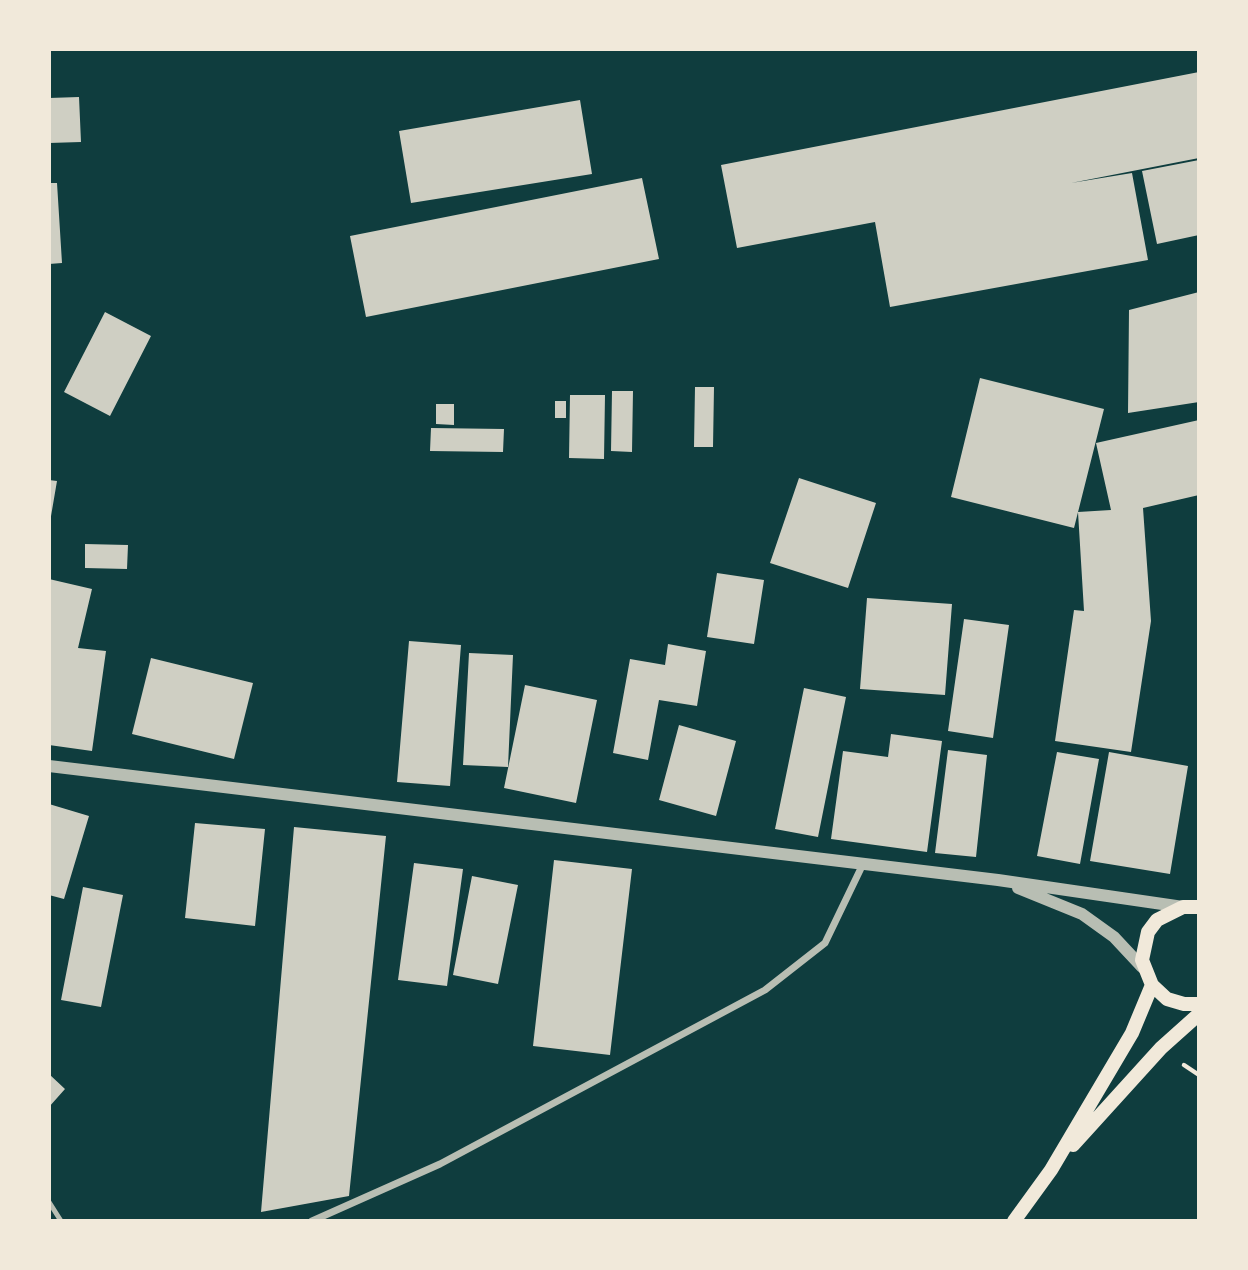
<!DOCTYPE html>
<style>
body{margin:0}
#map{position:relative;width:1248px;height:1270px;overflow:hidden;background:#0f3d3e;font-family:Bitter,serif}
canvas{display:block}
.frame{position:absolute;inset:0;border:51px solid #f1e9da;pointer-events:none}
</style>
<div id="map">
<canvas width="1248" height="1270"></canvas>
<div class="frame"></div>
</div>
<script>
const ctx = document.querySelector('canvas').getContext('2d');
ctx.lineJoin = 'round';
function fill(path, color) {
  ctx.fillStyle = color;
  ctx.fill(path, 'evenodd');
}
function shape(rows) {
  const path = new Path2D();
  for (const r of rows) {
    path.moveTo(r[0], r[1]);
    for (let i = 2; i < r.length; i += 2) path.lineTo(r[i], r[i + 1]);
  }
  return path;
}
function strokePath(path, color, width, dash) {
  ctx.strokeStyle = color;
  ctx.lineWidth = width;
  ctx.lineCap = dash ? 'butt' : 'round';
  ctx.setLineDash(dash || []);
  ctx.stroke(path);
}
fill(shape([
 [1199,72,1199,158,1071,183,1132,173,1148,260,890,307,875,222,737,248,721,165],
 [79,97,81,142,49,143,49,98],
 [580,100,592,174,411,203,399,131],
 [1199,160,1199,235,1157,244,1142,171],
 [642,178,659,259,366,317,350,236],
 [49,183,57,183,62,263,49,264],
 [1199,292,1199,402,1128,413,1129,310],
 [105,312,151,336,110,416,64,392],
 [980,378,1104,409,1074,528,951,497],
 [695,387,714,387,713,447,694,447],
 [612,391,633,391,632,452,611,451],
 [570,395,605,395,604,459,569,458],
 [555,401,566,401,566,418,555,418],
 [436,404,454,404,454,425,436,424],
 [1199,420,1199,495,1143,508,1151,621,1131,752,1055,741,1074,610,1084,611,1078,512,1111,510,1096,443],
 [431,428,504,429,503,452,430,451],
 [799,478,876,503,848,588,770,563],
 [49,480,57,481,50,522,49,522],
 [85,544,128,545,127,569,85,568],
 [717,573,764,580,754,644,707,637],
 [49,579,92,589,78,648,106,651,92,751,49,745],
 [867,598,952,604,945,695,860,689],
 [964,619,1009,625,993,738,948,731],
 [409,641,461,645,450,786,397,782],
 [668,644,706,651,697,706,659,700,648,760,613,753,630,659,665,665],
 [469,653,513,655,508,767,463,765],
 [151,658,253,683,234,759,132,734],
 [525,685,597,700,576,803,504,788],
 [804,688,846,697,818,837,775,829],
 [679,725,736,741,716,816,659,800],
 [891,734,942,741,927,852,831,839,843,751,888,757],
 [948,750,987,755,976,857,935,853],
 [1057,752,1099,759,1080,864,1037,856],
 [1109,752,1188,766,1170,874,1090,861],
 [49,804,89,816,64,899,49,895],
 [195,823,265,829,255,926,185,918],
 [294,827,386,836,349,1196,261,1212],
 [554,860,632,869,610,1055,533,1046],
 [414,863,463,869,447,986,398,980],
 [472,876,518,885,498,984,453,975],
 [83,887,123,895,101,1007,61,1000],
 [49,1074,65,1089,49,1107]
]), '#cfcfc3');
strokePath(shape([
 [1184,1065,1199,1075]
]), '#f1e9da', 4.5);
strokePath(shape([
 [49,1202,61,1221]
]), '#b8beb3', 5);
strokePath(shape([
 [312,1221,440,1164,765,990,825,943,863,864]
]), '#b8beb3', 7);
strokePath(shape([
 [49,766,998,880,1183,907],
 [1018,888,1082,914,1114,937,1142,967]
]), '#b8beb3', 12);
strokePath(shape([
 [1199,907,1183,907,1157,920,1148,932,1142,960,1152,985,1167,999,1184,1004,1199,1004],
 [1073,1145,1161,1048,1199,1014],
 [1014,1221,1051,1170,1132,1033,1152,985]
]), '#f1e9da', 14);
</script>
